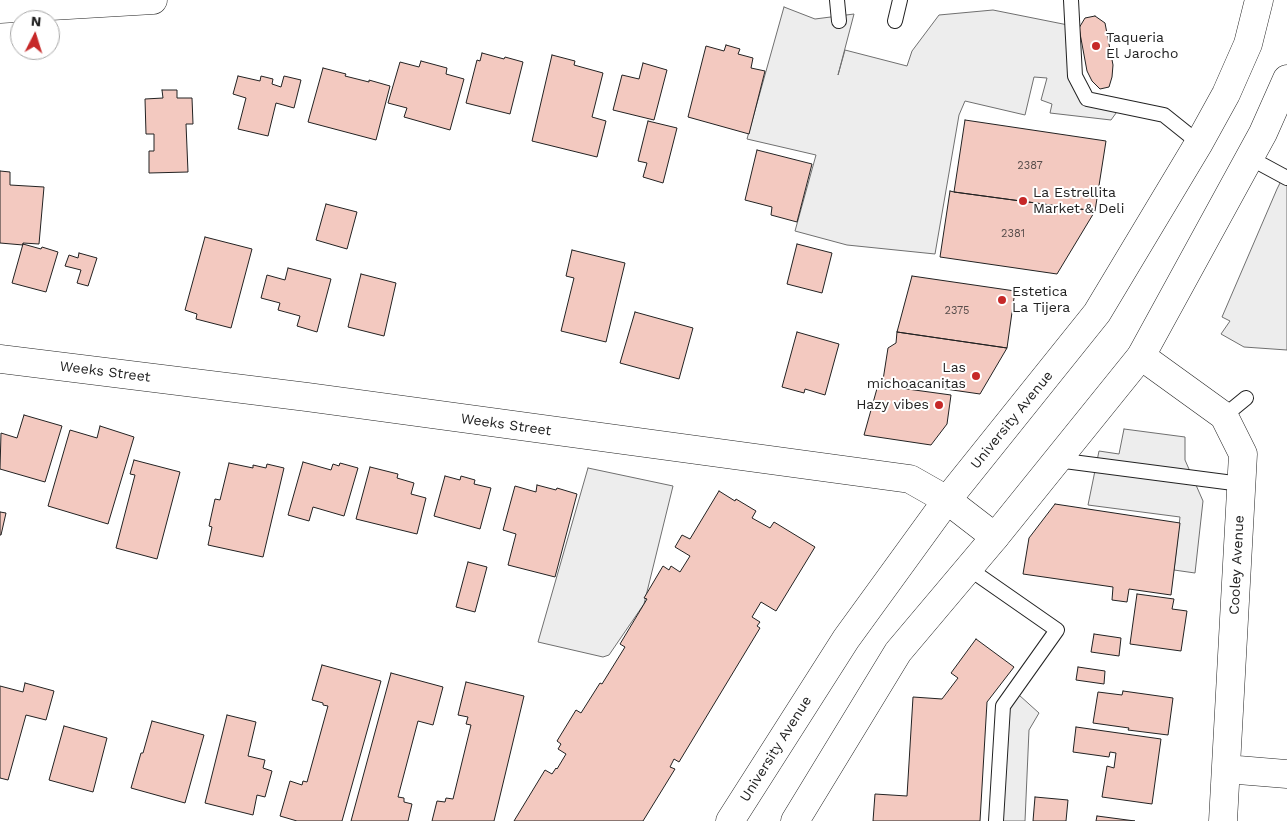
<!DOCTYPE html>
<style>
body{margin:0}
#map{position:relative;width:1287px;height:821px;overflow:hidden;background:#fff;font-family:"Work Sans",sans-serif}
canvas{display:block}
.north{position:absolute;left:10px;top:10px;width:50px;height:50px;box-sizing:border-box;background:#fff;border:1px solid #a7a7a7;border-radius:50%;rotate:5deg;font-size:14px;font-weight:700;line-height:20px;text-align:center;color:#222}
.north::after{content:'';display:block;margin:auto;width:18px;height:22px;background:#c62828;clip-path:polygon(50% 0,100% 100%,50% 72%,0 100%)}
</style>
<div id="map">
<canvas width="1287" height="821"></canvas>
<div class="north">N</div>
</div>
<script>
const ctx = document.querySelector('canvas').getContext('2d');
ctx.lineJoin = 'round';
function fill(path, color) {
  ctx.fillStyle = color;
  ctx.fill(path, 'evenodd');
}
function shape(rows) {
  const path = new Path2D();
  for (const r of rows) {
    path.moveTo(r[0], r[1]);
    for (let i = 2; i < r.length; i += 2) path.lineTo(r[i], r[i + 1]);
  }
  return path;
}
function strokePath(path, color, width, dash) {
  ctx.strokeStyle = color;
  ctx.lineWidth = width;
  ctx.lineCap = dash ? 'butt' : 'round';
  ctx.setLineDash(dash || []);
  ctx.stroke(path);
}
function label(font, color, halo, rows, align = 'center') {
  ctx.font = font + ' "Work Sans",sans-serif';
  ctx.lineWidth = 4;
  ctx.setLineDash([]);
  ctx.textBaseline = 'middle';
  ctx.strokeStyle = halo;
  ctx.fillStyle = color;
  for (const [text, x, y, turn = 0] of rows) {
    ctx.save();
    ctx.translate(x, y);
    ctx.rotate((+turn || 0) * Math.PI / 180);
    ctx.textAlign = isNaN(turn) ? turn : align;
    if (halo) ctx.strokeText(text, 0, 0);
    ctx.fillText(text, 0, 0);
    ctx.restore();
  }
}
const parking = shape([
 [784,7,815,19,854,14,838,75,845,50,907,66,912,51,939,15,993,10,1068,25,1084,97,1119,109,1111,120,1050,113,1052,104,1041,100,1047,78,1034,77,1025,115,965,101,959,115,935,254,847,245,795,231,816,155,747,139,784,7],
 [1287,169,1287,350,1244,347,1221,334,1230,321,1222,317,1277,189,1287,169],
 [1124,429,1185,437,1185,460,1203,501,1195,573,1174,570,1180,517,1088,505,1099,451,1119,454,1124,429],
 [588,468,673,486,644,604,609,655,603,657,538,642,588,468],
 [1019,695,1039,713,1029,730,1025,821,996,821,1002,716,1019,695]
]);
fill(parking, '#ededed');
strokePath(parking, '#6f6f6f', 1);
const building = shape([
 [1095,16,1105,23,1113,65,1112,77,1109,87,1100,89,1092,81,1087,71,1079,28,1085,18,1095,16],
 [726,45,740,49,738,54,753,58,751,68,765,71,749,134,688,117,706,46,724,51,726,45],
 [482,53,504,59,505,57,523,62,510,114,466,103,477,60,480,61,482,53],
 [552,55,575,61,574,65,603,73,592,117,606,121,597,157,532,141,552,55],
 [421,61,447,68,446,74,464,79,450,130,404,117,407,108,388,103,400,62,419,67,421,61],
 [643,63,667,70,654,120,613,110,622,75,639,79,643,63],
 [323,68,346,74,345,76,369,82,369,80,390,86,376,140,308,122,323,68],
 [238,76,260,81,261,76,273,79,272,84,281,87,284,76,301,80,294,108,276,103,268,136,238,129,246,98,233,94,238,76],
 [162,90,177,90,177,98,192,98,193,124,186,124,188,172,149,173,149,151,154,151,154,134,146,134,145,99,163,98,162,90],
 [965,120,1106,141,1095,211,954,192,965,120],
 [648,121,677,128,663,183,643,177,647,163,638,161,648,121],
 [757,150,812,164,797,222,771,215,772,207,745,200,757,150],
 [0,171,10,172,10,185,44,187,39,244,23,243,23,245,0,243,0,171],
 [950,191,954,192,1095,211,1057,274,940,257,950,191],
 [326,204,357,212,347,249,316,240,326,204],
 [205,237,252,249,231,328,196,319,197,314,185,310,205,237],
 [23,244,41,249,42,247,58,252,46,292,12,283,23,244],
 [797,244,832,253,822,293,787,284,797,244],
 [572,250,625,263,606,342,561,331,574,278,566,276,572,250],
 [79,253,97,258,88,286,77,283,81,270,65,266,69,255,78,258,79,253],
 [288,268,331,279,317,332,297,326,300,316,278,310,280,303,261,298,267,275,285,280,288,268],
 [361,274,396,283,384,336,348,327,361,274],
 [912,276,1015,291,1007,348,897,332,912,276],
 [635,312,693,328,679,379,620,363,635,312],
 [797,332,839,344,825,395,805,389,804,393,782,387,797,332],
 [897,332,1007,348,980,394,883,380,888,348,896,343,897,332],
 [878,385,951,395,947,424,931,445,864,435,878,385],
 [24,415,62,426,45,482,0,469,1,433,17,438,24,415],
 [100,426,134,437,108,524,48,506,70,430,97,438,100,426],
 [134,460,180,472,157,559,116,548,135,475,130,474,134,460],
 [303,462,331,470,333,464,339,466,340,463,358,468,344,516,313,507,309,521,288,515,303,462],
 [229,463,253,468,253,465,266,468,267,464,284,468,263,557,208,545,212,527,209,526,215,499,220,500,229,463],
 [370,467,398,474,397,478,414,483,411,494,426,498,417,534,356,519,370,467],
 [445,476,460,480,461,476,475,480,474,484,491,488,480,529,434,516,445,476],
 [537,485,556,490,557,488,577,494,555,577,508,565,516,534,503,530,515,486,536,492,537,485],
 [719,491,735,501,736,499,756,511,752,518,770,528,774,522,815,547,776,611,761,602,752,617,760,622,757,626,760,628,679,762,674,759,670,767,675,769,643,821,514,821,545,770,552,774,556,768,557,769,566,754,558,749,561,744,557,741,576,710,581,713,600,683,602,684,625,647,620,644,647,599,644,598,663,566,669,570,671,566,680,572,690,556,675,547,682,535,690,539,719,491],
 [1055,504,1180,523,1171,595,1129,589,1127,602,1112,600,1113,587,1023,574,1029,538,1055,504],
 [0,512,6,513,1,535,0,535,0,512],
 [468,562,487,567,475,612,456,607,468,562],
 [1137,594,1174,599,1172,609,1187,611,1181,651,1130,644,1137,594],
 [1094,634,1121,638,1119,656,1091,652,1094,634],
 [976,639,1014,667,987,702,980,821,873,821,875,794,907,796,913,697,942,699,958,678,951,673,976,639],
 [322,665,381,681,342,821,297,821,280,816,290,781,302,785,303,781,307,782,328,706,323,705,323,703,312,700,322,665],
 [1078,667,1105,671,1104,684,1076,680,1078,667],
 [391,673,443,687,433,725,418,721,398,797,404,798,404,802,412,804,408,821,351,821,391,673],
 [466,682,524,696,494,821,432,821,437,801,445,802,446,798,453,799,471,725,466,724,468,717,458,715,466,682],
 [25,683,54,691,46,720,26,715,8,780,0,778,0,686,23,692,25,683],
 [1123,691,1173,698,1168,735,1128,730,1129,728,1093,723,1098,692,1122,695,1123,691],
 [227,715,256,722,248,756,265,760,263,768,272,771,265,797,257,795,253,815,205,803,227,715],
 [152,721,204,735,185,803,131,788,141,753,143,753,152,721],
 [64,726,107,738,93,792,49,780,64,726],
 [1076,727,1161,739,1152,804,1102,797,1107,766,1114,768,1116,753,1110,752,1109,757,1073,752,1076,727],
 [1035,797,1068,800,1066,821,1033,821,1035,797],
 [1097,816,1135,821,1096,821,1097,816]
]);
fill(building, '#f3c9c0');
strokePath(building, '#222', 1);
const service = shape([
 [837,0,839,21],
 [1071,0,1075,76,1087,99,1164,115,1199,143],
 [895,21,900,0],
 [1250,158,1287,178],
 [1224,416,1246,398],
 [1057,460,1241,484],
 [968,568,1057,630,1003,706,996,821]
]);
const minor = shape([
 [1141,356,1224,416,1243,454,1223,821],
 [0,359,307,397,910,479,947,500,995,537],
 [1226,769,1287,774]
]);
const secondary = shape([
 [0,9,153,0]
]);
const primary = shape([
 [730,821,846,639,947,500,1097,313,1199,143,1226,94,1248,44,1259,0],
 [795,821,898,652,995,537,1141,356,1263,133,1287,79]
]);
strokePath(service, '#222', 16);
strokePath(minor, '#222', 29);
strokePath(secondary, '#222', 29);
strokePath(primary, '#222', 29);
strokePath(service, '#fff', 14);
strokePath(minor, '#fff', 28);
strokePath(secondary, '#fff', 28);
strokePath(primary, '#fff', 28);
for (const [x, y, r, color] of [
 [1096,46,5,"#c62828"],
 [1023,201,5,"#c62828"],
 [1002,300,5,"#c62828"],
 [976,376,5,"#c62828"],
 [939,405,5,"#c62828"]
]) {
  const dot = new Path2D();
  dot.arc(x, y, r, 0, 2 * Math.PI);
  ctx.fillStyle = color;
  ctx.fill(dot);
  strokePath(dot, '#fff', 2);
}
label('11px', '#564c4a', null, [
 ["2387",1030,166],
 ["2381",1013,234],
 ["2375",957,311]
]);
label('14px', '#222', '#fff', [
 ["Taqueria",1106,38],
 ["El Jarocho",1106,54],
 ["La Estrellita",1033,193],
 ["Market & Deli",1033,209],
 ["Estetica",1012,292],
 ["La Tijera",1012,308],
 ["Las",966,368,"right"],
 ["michoacanitas",966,384,"right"],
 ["Hazy vibes",929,405,"right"]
], 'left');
label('14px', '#222', '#fff', [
 ["Weeks Street",105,372,7],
 ["University Avenue",1012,420,-51],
 ["Weeks Street",506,425,8],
 ["Cooley Avenue",1237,565,-87],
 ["University Avenue",776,749,-58]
]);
</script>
